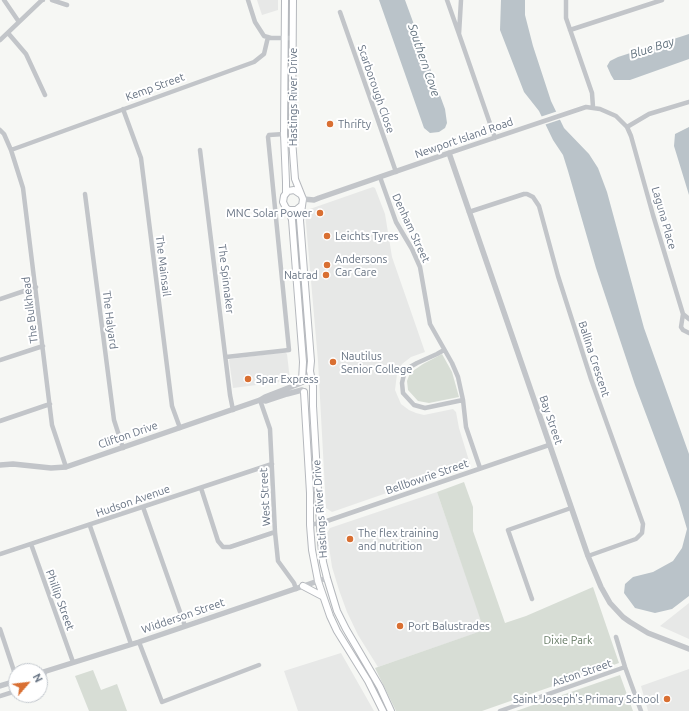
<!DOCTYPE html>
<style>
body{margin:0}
#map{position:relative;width:689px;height:711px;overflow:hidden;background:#f6f7f4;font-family:Ubuntu,sans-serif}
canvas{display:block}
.north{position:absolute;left:8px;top:663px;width:40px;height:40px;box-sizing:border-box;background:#fff;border:1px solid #c2c7cd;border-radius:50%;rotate:62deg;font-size:11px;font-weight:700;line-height:16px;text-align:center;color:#677383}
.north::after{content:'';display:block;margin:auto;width:14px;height:18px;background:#d96f32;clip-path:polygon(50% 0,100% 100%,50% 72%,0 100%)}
</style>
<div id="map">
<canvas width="689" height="711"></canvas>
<div class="north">N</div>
</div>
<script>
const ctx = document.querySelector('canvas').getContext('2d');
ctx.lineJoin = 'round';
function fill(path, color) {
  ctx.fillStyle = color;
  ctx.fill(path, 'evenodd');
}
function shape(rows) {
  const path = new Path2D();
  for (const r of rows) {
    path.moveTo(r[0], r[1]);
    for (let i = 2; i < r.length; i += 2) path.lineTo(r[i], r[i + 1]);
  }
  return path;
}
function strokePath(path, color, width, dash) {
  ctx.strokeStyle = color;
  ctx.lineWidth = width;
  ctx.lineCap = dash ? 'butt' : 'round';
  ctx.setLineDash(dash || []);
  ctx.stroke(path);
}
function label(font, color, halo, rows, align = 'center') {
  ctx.font = font + ' Ubuntu,sans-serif';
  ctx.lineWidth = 4;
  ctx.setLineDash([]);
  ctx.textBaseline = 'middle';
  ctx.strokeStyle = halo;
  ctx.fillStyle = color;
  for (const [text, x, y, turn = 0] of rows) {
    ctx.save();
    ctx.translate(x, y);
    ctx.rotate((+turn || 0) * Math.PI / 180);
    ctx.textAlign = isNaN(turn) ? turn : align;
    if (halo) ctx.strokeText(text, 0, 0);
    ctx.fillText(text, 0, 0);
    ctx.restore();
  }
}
fill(shape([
 [257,0,278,0,278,10,262,15],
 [373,187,375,188,385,214,392,257,425,352,411,357,402,364,397,374,395,390,401,404,409,410,416,413,424,415,453,409,456,412,459,428,470,464,332,512,326,508,318,361,305,212,307,210],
 [285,352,287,354,290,380,288,381,233,388,229,360,230,359],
 [437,492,485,630,378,667,358,635,347,612,339,590,332,567,327,533,330,528],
 [689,603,689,639,660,626],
 [341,653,374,711,298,711,284,671],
 [689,669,689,711,648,711,641,686]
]), '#e7e8e7');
fill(shape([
 [442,354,452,372,459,397,429,403,418,401,408,390,407,381,410,373,423,364],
 [464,482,473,507,473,531,505,623,526,616,593,587,619,663,482,711,396,711,375,668,484,630,437,492],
 [93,670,101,690,117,684,127,711,89,711,75,676],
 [620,675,633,711,516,711]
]), '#d7ddd5');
fill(shape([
 [379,0,405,0,445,109,447,123,445,128,439,132,430,133,424,128],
 [501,0,525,0,525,15,533,46,551,101,564,128,589,154,598,168,607,192,644,328,689,454,689,596,672,609,655,613,635,608,624,593,625,584,633,577,653,572,673,561,682,548,687,529,679,502,635,385,596,268,568,171,563,155,553,140,539,111,524,92,500,30],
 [689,34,689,59,630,80,614,80,611,75,607,66,610,61,618,57],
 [689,127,689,195,674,146,675,134]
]), '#bac3c9');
fill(shape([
 [558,111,562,119,544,125,540,117]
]), '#f6f7f4');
const secondary = shape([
 [285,0,284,134,286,182,286,193],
 [293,0,292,139,295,179,303,199,300,220,311,361,310,371,313,386,313,406,321,541,323,562,327,578,337,611,346,629,380,687,391,711],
 [300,194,294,190,288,191,284,196,283,202,286,208,289,210,296,210,301,206],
 [289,210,292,220,303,362,302,381],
 [304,392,310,493,310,525,312,550,318,581,330,616,337,631,368,681,383,711],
 [303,586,322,596]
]);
strokePath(secondary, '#b5b8bd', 8);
strokePath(shape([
 [4,0,19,22],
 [52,0,67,5],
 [248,0,255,22,264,36,271,38,293,38],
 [447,0,459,34,461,0],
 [566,0,566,18,592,93,593,107],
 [340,12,396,172],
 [570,30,662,0],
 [8,33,26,54,45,95],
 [459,34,495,138],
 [0,40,42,0,43,0],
 [123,109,141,158,172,406,180,428],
 [627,127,649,114,689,102],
 [0,130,4,134,11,150,23,188,52,425,66,467],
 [11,150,254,62,264,54,268,37],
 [200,150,230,395,233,410],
 [449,153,586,107,600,109,616,116,627,127,631,136,653,215,683,314,681,327,683,330,689,333],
 [380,177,396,222,412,249,420,267,430,324,452,363,458,377,463,400,466,427,480,468],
 [85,194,114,420,123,448],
 [469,212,524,194,527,194,533,197,539,206,558,276,591,379,643,524,642,533,636,539,588,556],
 [0,299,36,287],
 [683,314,689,319],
 [444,350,437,354,417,363,410,367,404,374,402,383,403,393,414,405,425,408,463,400],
 [226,357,289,350,268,137,269,135,284,134],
 [0,360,43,346],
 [260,400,270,429,275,532,278,561,294,583,296,589],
 [0,421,50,404],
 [201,488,218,541,223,547,230,547,275,532],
 [143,507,185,626],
 [310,525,324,522,549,445],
 [90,526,131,644],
 [31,544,73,662],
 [0,554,272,464],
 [532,599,508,530,571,508],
 [0,629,16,677],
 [616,637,625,667,641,711],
 [139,642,162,702,259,665],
 [40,682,43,678,45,672],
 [0,696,16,691],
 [500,711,625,667]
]), '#c2c5c9', 4.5);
strokePath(shape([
 [303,199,314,200,319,198,449,153,588,556,601,587,610,603,623,617,630,622,648,633,689,649],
 [260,400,266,401,287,394,302,390],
 [0,465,13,464,51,468,66,467,260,400,265,397,301,383],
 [40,673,139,642,327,578],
 [0,686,16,681]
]), '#c2c5c9', 5.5);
strokePath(secondary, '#fff', 6);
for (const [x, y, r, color] of [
 [330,124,4,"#d96f32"],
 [320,213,4,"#d96f32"],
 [327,236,4,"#d96f32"],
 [327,265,4,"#d96f32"],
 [326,275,4,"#d96f32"],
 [333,362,4,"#d96f32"],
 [248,379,4,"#d96f32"],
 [350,539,4,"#d96f32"],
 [400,626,4,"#d96f32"],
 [667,699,4,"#d96f32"]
]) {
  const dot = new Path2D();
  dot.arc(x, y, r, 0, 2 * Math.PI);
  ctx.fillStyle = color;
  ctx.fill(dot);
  strokePath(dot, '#fff', 1.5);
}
label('11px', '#677383', '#fff', [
 ["Kemp Street",155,87,-20],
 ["Scarborough Close",376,89,71],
 ["Hastings River Drive",293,97,-90],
 ["Newport Island Road",464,138,-19],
 ["Laguna Place",664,218,74],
 ["Denham Street",411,228,65],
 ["The Mainsail",163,266,83],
 ["The Spinnaker",226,279,83],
 ["The Bulkhead",30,310,-97],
 ["The Halyard",110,320,83],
 ["Ballina Crescent",594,359,72],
 ["Bay Street",551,420,71],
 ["Clifton Drive",128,435,-19],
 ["Bellbowrie Street",427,477,-19],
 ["West Street",265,497,-93],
 ["Hudson Avenue",133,501,-19],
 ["Hastings River Drive",320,509,-94],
 ["Phillip Street",60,600,70],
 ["Widderson Street",183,616,-19],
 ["Aston Street",582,673,-19]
]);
label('11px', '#677383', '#fff', [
 ["Thrifty",338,124],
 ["MNC Solar Power",312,213,"right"],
 ["Leichts Tyres",335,236],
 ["Andersons",335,259],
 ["Car Care",335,272],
 ["Natrad",318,275,"right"],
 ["Nautilus",341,356],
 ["Senior College",341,369],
 ["Spar Express",256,379],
 ["The flex training",358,533],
 ["and nutrition",358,546],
 ["Port Balustrades",408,626],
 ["Saint Joseph's Primary School",659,699,"right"]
], 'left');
label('11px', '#677b66', '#fff', [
 ["Dixie Park",568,640]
]);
label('italic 12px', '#63737f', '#fff', [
 ["Blue Bay",652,48,-18],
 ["Southern Cove",424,60,71]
]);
</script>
